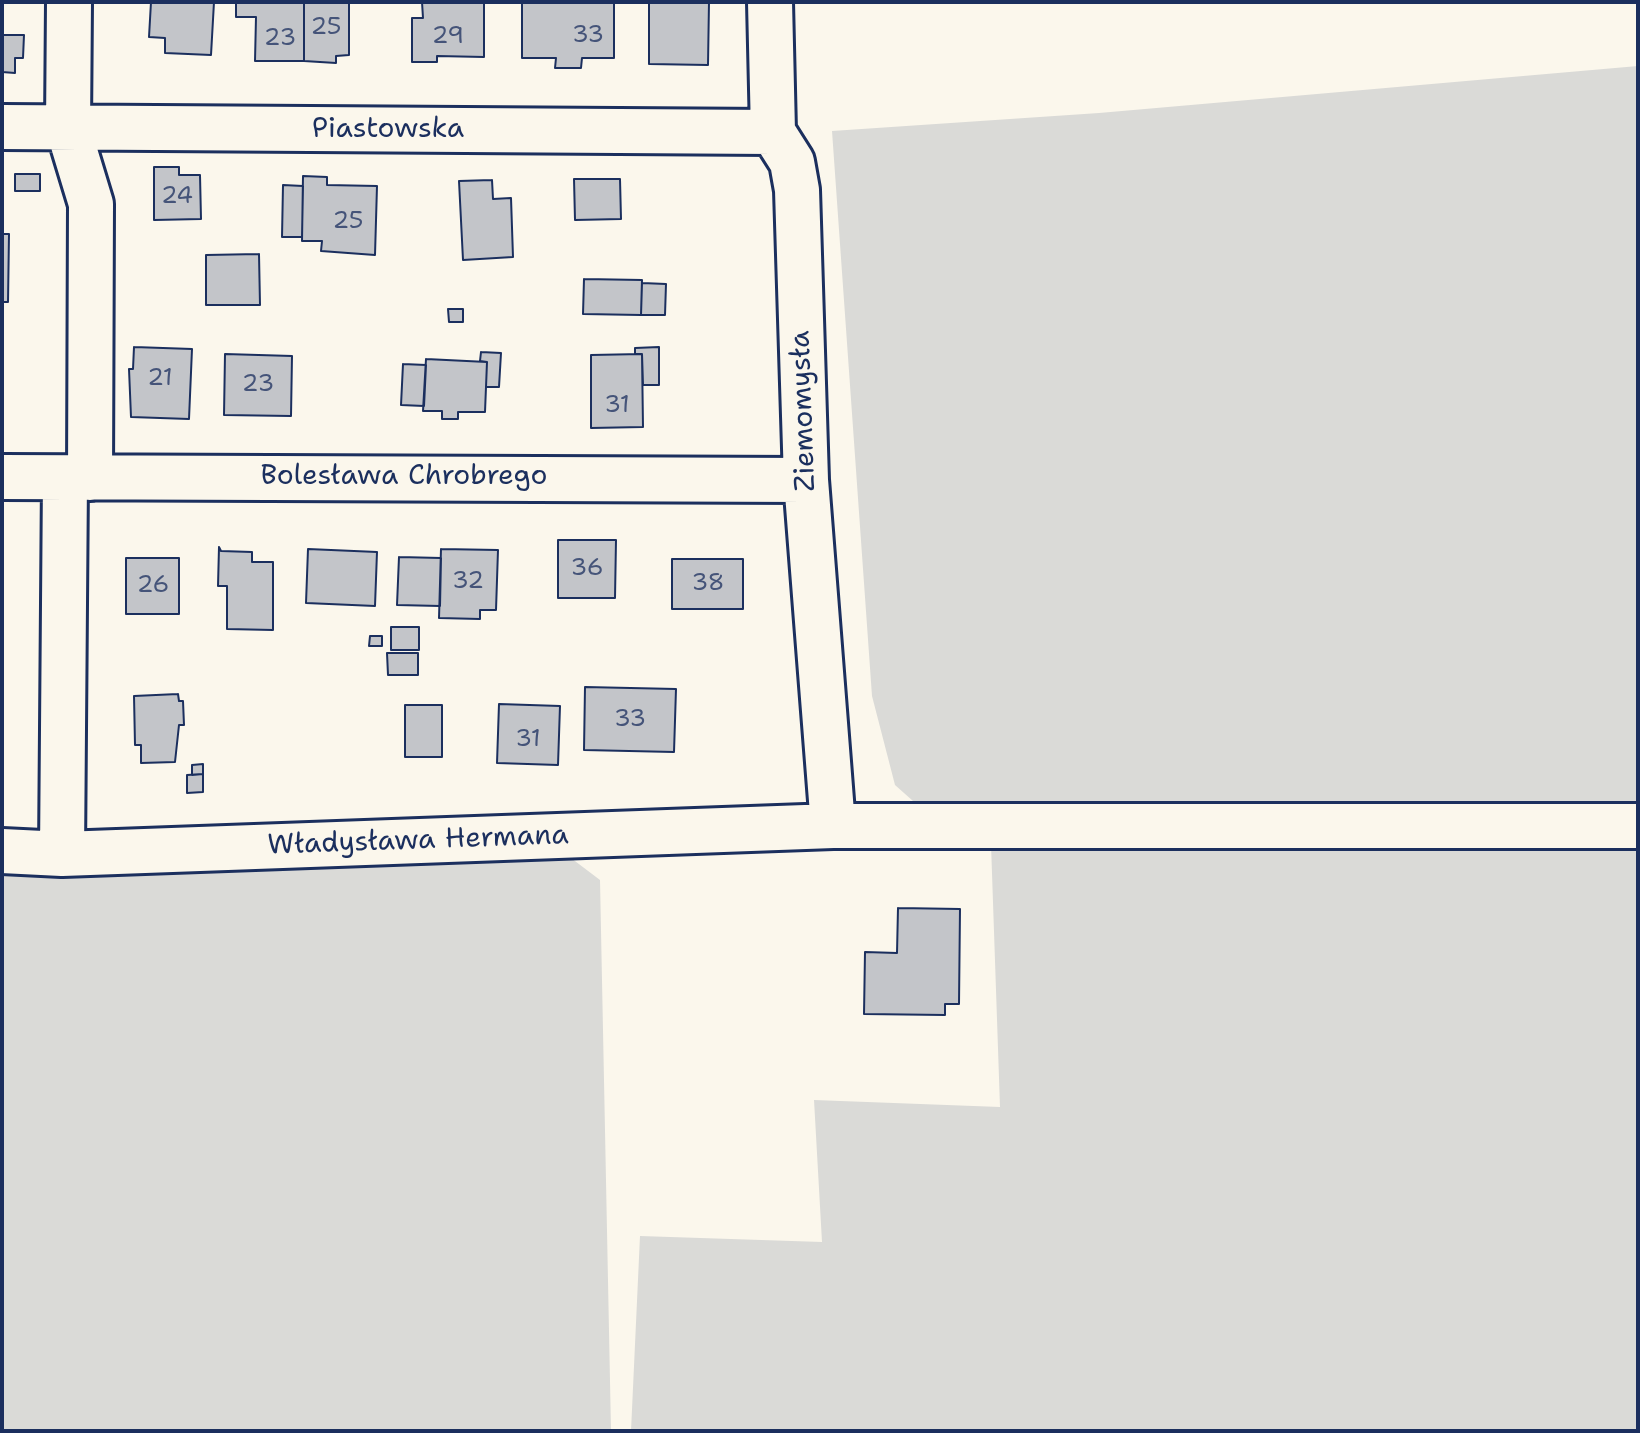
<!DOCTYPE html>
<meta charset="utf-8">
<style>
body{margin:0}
#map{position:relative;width:1640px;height:1433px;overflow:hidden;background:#fbf7ec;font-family:"Shantell Sans",sans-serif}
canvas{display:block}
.frame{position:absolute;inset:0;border:4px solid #1b2f5e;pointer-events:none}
</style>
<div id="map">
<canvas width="1640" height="1433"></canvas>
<div class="frame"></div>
</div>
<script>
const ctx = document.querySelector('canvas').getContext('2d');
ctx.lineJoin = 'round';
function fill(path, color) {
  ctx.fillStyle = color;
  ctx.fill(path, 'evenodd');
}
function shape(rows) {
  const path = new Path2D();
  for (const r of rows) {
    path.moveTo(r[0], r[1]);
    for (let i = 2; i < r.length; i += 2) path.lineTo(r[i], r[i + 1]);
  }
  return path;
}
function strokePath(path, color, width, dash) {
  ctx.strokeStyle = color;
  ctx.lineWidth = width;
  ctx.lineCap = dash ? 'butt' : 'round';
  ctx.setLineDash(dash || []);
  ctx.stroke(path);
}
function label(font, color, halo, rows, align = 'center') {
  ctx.font = font + ' "Shantell Sans",sans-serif';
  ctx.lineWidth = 6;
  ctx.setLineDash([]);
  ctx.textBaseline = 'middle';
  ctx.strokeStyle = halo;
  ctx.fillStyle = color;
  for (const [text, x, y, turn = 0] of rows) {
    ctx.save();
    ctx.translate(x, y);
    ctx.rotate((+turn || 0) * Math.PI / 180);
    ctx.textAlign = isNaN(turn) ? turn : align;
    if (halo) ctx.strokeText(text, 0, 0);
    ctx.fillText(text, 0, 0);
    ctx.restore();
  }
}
fill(shape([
 [1638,66,1638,808,913,801,895,785,872,696,832,131,1099,113],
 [1638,841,1638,1431,631,1431,640,1236,822,1242,814,1100,1000,1107,991,844],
 [567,855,600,880,611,1431,2,1431,2,872]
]), '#dadad7');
const building = shape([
 [151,2,214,2,211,55,165,53,165,38,149,37,151,2],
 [236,2,304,2,304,61,255,61,256,17,236,17,236,2],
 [304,2,349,2,349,55,336,56,336,63,304,61,304,2],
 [422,2,484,2,484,57,437,56,437,62,412,62,412,18,423,18,422,2],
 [522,2,614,2,614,58,582,58,581,68,555,68,556,58,522,58,522,2],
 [649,2,709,2,708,65,649,64,649,2],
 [2,35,24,35,23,58,15,58,15,73,2,72,2,35],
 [154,167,179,167,179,175,200,175,201,219,154,220,154,167],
 [15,174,40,174,40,191,15,191,15,174],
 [303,176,327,177,327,185,377,186,375,255,321,251,322,241,302,241,303,176],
 [574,179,620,179,621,219,575,220,574,179],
 [492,180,493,199,511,198,513,257,463,260,459,181,492,180],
 [283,185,303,186,302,237,282,237,283,185],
 [2,234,9,234,8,302,2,302,2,234],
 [259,254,260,305,206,305,206,255,259,254],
 [584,279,642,280,641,315,583,314,584,279],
 [642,283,666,284,665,315,641,315,642,283],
 [448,309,463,309,463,322,449,322,448,309],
 [134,347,192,349,189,419,131,417,129,369,133,369,134,347],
 [659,347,659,385,643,385,642,354,635,354,635,348,659,347],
 [481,352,501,353,499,387,486,387,487,362,480,361,481,352],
 [225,354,292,356,291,416,224,415,225,354],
 [642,354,643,427,591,428,591,355,642,354],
 [426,359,487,362,485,412,458,412,458,419,442,419,442,411,423,411,426,359],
 [403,364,426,365,424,406,401,405,403,364],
 [558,540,616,540,615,598,558,598,558,540],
 [219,547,221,551,252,552,252,562,273,562,273,630,227,629,227,586,218,586,219,547],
 [308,549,377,552,375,606,306,603,308,549],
 [441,549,498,550,496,610,480,610,480,619,439,618,441,549],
 [399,557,441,558,440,606,397,605,399,557],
 [126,558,179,558,179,614,126,614,126,558],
 [672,559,743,559,743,609,672,609,672,559],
 [391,627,419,627,419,650,391,650,391,627],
 [370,636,382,636,382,646,369,646,370,636],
 [387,653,418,653,418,675,388,675,387,653],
 [585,687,676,689,674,752,584,750,585,687],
 [178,694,179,701,183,701,184,725,179,725,175,762,141,763,141,745,135,745,134,696,178,694],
 [499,704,560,706,558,765,497,763,499,704],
 [405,705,442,705,442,757,405,757,405,705],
 [203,764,203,774,192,775,192,765,203,764],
 [203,774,203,792,187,793,187,775,203,774],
 [898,908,960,909,959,1004,945,1004,945,1015,864,1014,865,952,897,953,898,908]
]);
fill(building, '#c3c5c9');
strokePath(building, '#1b2f5e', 2);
const minor = shape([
 [69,2,68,128,91,204,90,478],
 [770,2,773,132,792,162,797,190,806,480,833,826],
 [2,127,773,132],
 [2,477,806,480],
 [2,851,62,854,833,826,1638,826],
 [62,854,65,478]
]);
strokePath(minor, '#1b2f5e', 50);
strokePath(minor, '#fbf7ec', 44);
label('24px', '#455479', null, [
 ["25",326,28],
 ["33",588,36],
 ["29",448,37],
 ["23",280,39],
 ["24",177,197],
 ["25",348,222],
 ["21",160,379],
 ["23",258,385],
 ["31",617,406],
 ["36",587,569],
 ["32",468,582],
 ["38",708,584],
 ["26",153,586],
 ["33",630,720],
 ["31",528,740]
]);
label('28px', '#1b2f5e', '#fbf7ec', [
 ["Piastowska",388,130],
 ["Ziemomysła",804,411,-92],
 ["Bolesława Chrobrego",404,477],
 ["Władysława Hermana",418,841,-2]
]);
</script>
